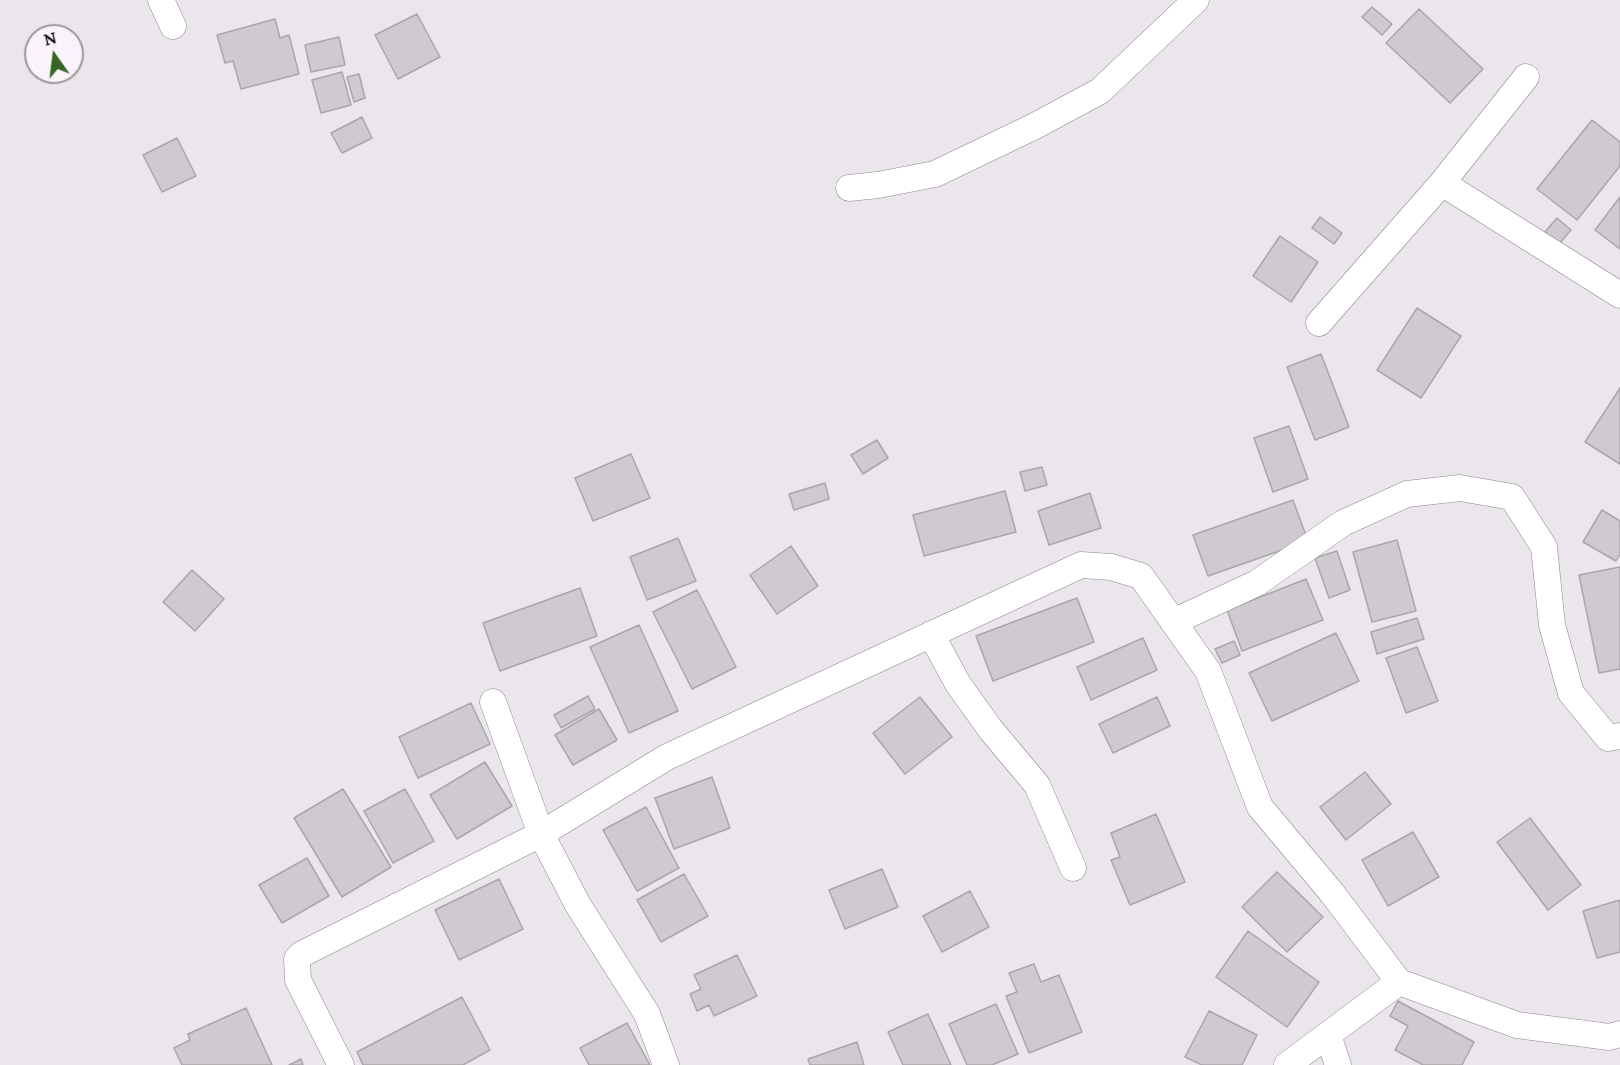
<!DOCTYPE html>
<style>
body{margin:0}
#map{position:relative;width:1620px;height:1065px;overflow:hidden;background:#ebe6ec;font-family:Lora,serif}
canvas{display:block}
.north{position:absolute;left:24px;top:24px;width:60px;height:60px;box-sizing:border-box;background:#f8f4f9;border:2px solid #9c999d;border-radius:50%;rotate:346deg;font-size:16px;font-weight:700;line-height:24px;text-align:center;color:#121112}
.north::after{content:'';display:block;margin:auto;width:21px;height:27px;background:#396523;clip-path:polygon(50% 0,100% 100%,50% 72%,0 100%)}
</style>
<div id="map">
<canvas width="1620" height="1065"></canvas>
<div class="north">N</div>
</div>
<script>
const ctx = document.querySelector('canvas').getContext('2d');
ctx.lineJoin = 'round';
function fill(path, color) {
  ctx.fillStyle = color;
  ctx.fill(path, 'evenodd');
}
function shape(rows) {
  const path = new Path2D();
  for (const r of rows) {
    path.moveTo(r[0], r[1]);
    for (let i = 2; i < r.length; i += 2) path.lineTo(r[i], r[i + 1]);
  }
  return path;
}
function strokePath(path, color, width, dash) {
  ctx.strokeStyle = color;
  ctx.lineWidth = width;
  ctx.lineCap = dash ? 'butt' : 'round';
  ctx.setLineDash(dash || []);
  ctx.stroke(path);
}
const building = shape([
 [1372,7,1392,24,1382,35,1362,17,1372,7],
 [1419,9,1483,69,1450,103,1386,43,1419,9],
 [417,14,440,57,398,79,375,35,417,14],
 [275,19,280,38,289,35,299,74,241,89,233,61,225,63,217,35,275,19],
 [339,37,345,65,311,72,305,45,339,37],
 [342,72,351,105,321,113,312,80,342,72],
 [359,74,365,98,354,102,347,77,359,74],
 [362,117,372,138,342,153,331,133,362,117],
 [1592,120,1620,142,1620,166,1577,220,1537,189,1592,120],
 [177,138,196,176,162,192,143,155,177,138],
 [1620,197,1620,249,1595,230,1620,197],
 [1320,217,1342,233,1334,244,1312,228,1320,217],
 [1557,218,1571,230,1559,244,1545,232,1557,218],
 [1280,236,1318,262,1291,302,1253,276,1280,236],
 [1417,308,1461,336,1421,398,1377,370,1417,308],
 [1321,354,1349,427,1315,440,1287,367,1321,354],
 [1620,388,1620,464,1585,442,1620,388],
 [1289,426,1308,479,1273,492,1254,438,1289,426],
 [877,440,888,458,863,474,851,455,877,440],
 [631,454,650,498,593,521,575,478,631,454],
 [1042,467,1047,485,1025,491,1020,472,1042,467],
 [825,483,829,499,794,510,789,494,825,483],
 [1005,491,1016,532,924,556,913,515,1005,491],
 [1090,493,1101,528,1049,545,1038,511,1090,493],
 [1293,500,1308,541,1208,576,1193,535,1293,500],
 [1602,510,1620,521,1620,554,1616,561,1583,542,1602,510],
 [678,538,696,581,647,600,630,557,678,538],
 [1397,540,1416,611,1372,622,1353,552,1397,540],
 [791,546,818,586,777,614,750,575,791,546],
 [1337,551,1350,590,1329,598,1315,558,1337,551],
 [1620,567,1620,669,1599,673,1579,575,1620,567],
 [192,570,224,599,195,631,163,602,192,570],
 [1306,579,1323,620,1242,651,1227,610,1306,579],
 [580,588,597,636,500,671,483,623,580,588],
 [697,590,736,667,692,689,653,612,697,590],
 [1077,598,1094,642,993,681,976,636,1077,598],
 [1417,618,1424,639,1377,654,1371,632,1417,618],
 [639,625,678,711,629,733,590,647,639,625],
 [1336,633,1359,681,1272,721,1249,673,1336,633],
 [1143,638,1157,670,1091,700,1077,667,1143,638],
 [1234,641,1240,655,1222,663,1215,649,1234,641],
 [1417,647,1438,701,1406,713,1386,658,1417,647],
 [588,696,595,709,561,728,554,715,588,696],
 [920,697,952,737,905,774,873,733,920,697],
 [1157,697,1170,726,1113,753,1099,724,1157,697],
 [471,703,490,744,418,778,399,737,471,703],
 [599,709,617,740,573,765,555,735,599,709],
 [485,762,512,806,457,839,430,795,485,762],
 [1365,772,1391,804,1346,840,1320,807,1365,772],
 [712,777,730,828,674,849,655,798,712,777],
 [343,789,391,867,342,897,294,818,343,789],
 [405,789,434,841,393,863,364,811,405,789],
 [646,807,679,868,637,891,603,830,646,807],
 [1156,814,1185,882,1130,905,1111,860,1120,857,1111,833,1156,814],
 [1530,818,1581,885,1548,910,1497,842,1530,818],
 [1413,832,1439,877,1388,906,1362,860,1413,832],
 [307,858,329,896,282,923,259,885,307,858],
 [882,869,898,907,845,929,829,890,882,869],
 [1277,872,1323,917,1287,952,1242,907,1277,872],
 [684,874,708,916,661,942,637,900,684,874],
 [499,879,523,929,459,960,435,910,499,879],
 [970,891,989,927,942,952,923,916,970,891],
 [1620,900,1620,952,1597,958,1583,911,1620,900],
 [1248,931,1319,982,1287,1027,1216,977,1248,931],
 [737,955,757,996,714,1016,709,1005,697,1011,690,994,701,989,694,975,737,955],
 [1034,964,1041,982,1059,975,1082,1032,1029,1053,1006,996,1017,992,1009,973,1034,964],
 [462,997,490,1050,463,1065,363,1065,357,1052,462,997],
 [1398,1001,1474,1042,1462,1065,1423,1065,1395,1050,1408,1026,1390,1016,1398,1001],
 [996,1004,1018,1054,992,1065,967,1065,949,1024,996,1004],
 [246,1008,272,1065,182,1065,174,1048,190,1040,188,1034,246,1008],
 [1209,1011,1257,1035,1242,1065,1202,1065,1185,1057,1209,1011],
 [928,1014,951,1065,903,1065,888,1032,928,1014],
 [627,1023,650,1065,589,1065,580,1048,627,1023],
 [857,1042,864,1065,810,1065,808,1059,857,1042],
 [301,1059,303,1065,289,1065,301,1059]
]);
fill(building, '#cecacf');
strokePath(building, '#aaa6ab', 1.5);
const minor = shape([
 [161,0,173,26],
 [1442,183,1620,295],
 [849,188,878,185,935,174,1035,126,1100,91,1196,0],
 [1319,323,1442,183,1526,77],
 [1173,622,1257,583,1343,523,1407,494,1460,488,1512,497,1544,547,1552,625,1571,693,1608,738,1620,736],
 [931,634,958,684,991,730,1037,785,1073,868],
 [493,702,541,834,578,905,647,1014,666,1065],
 [1328,1035,1338,1065],
 [341,1065,298,980,297,959,302,954,541,834,667,757,1081,565,1111,567,1141,576,1208,671,1260,807,1332,893,1399,982,1517,1025,1609,1037,1620,1034],
 [1287,1065,1399,982]
]);
strokePath(minor, '#8a878c', 27);
strokePath(minor, '#fff', 26);
</script>
